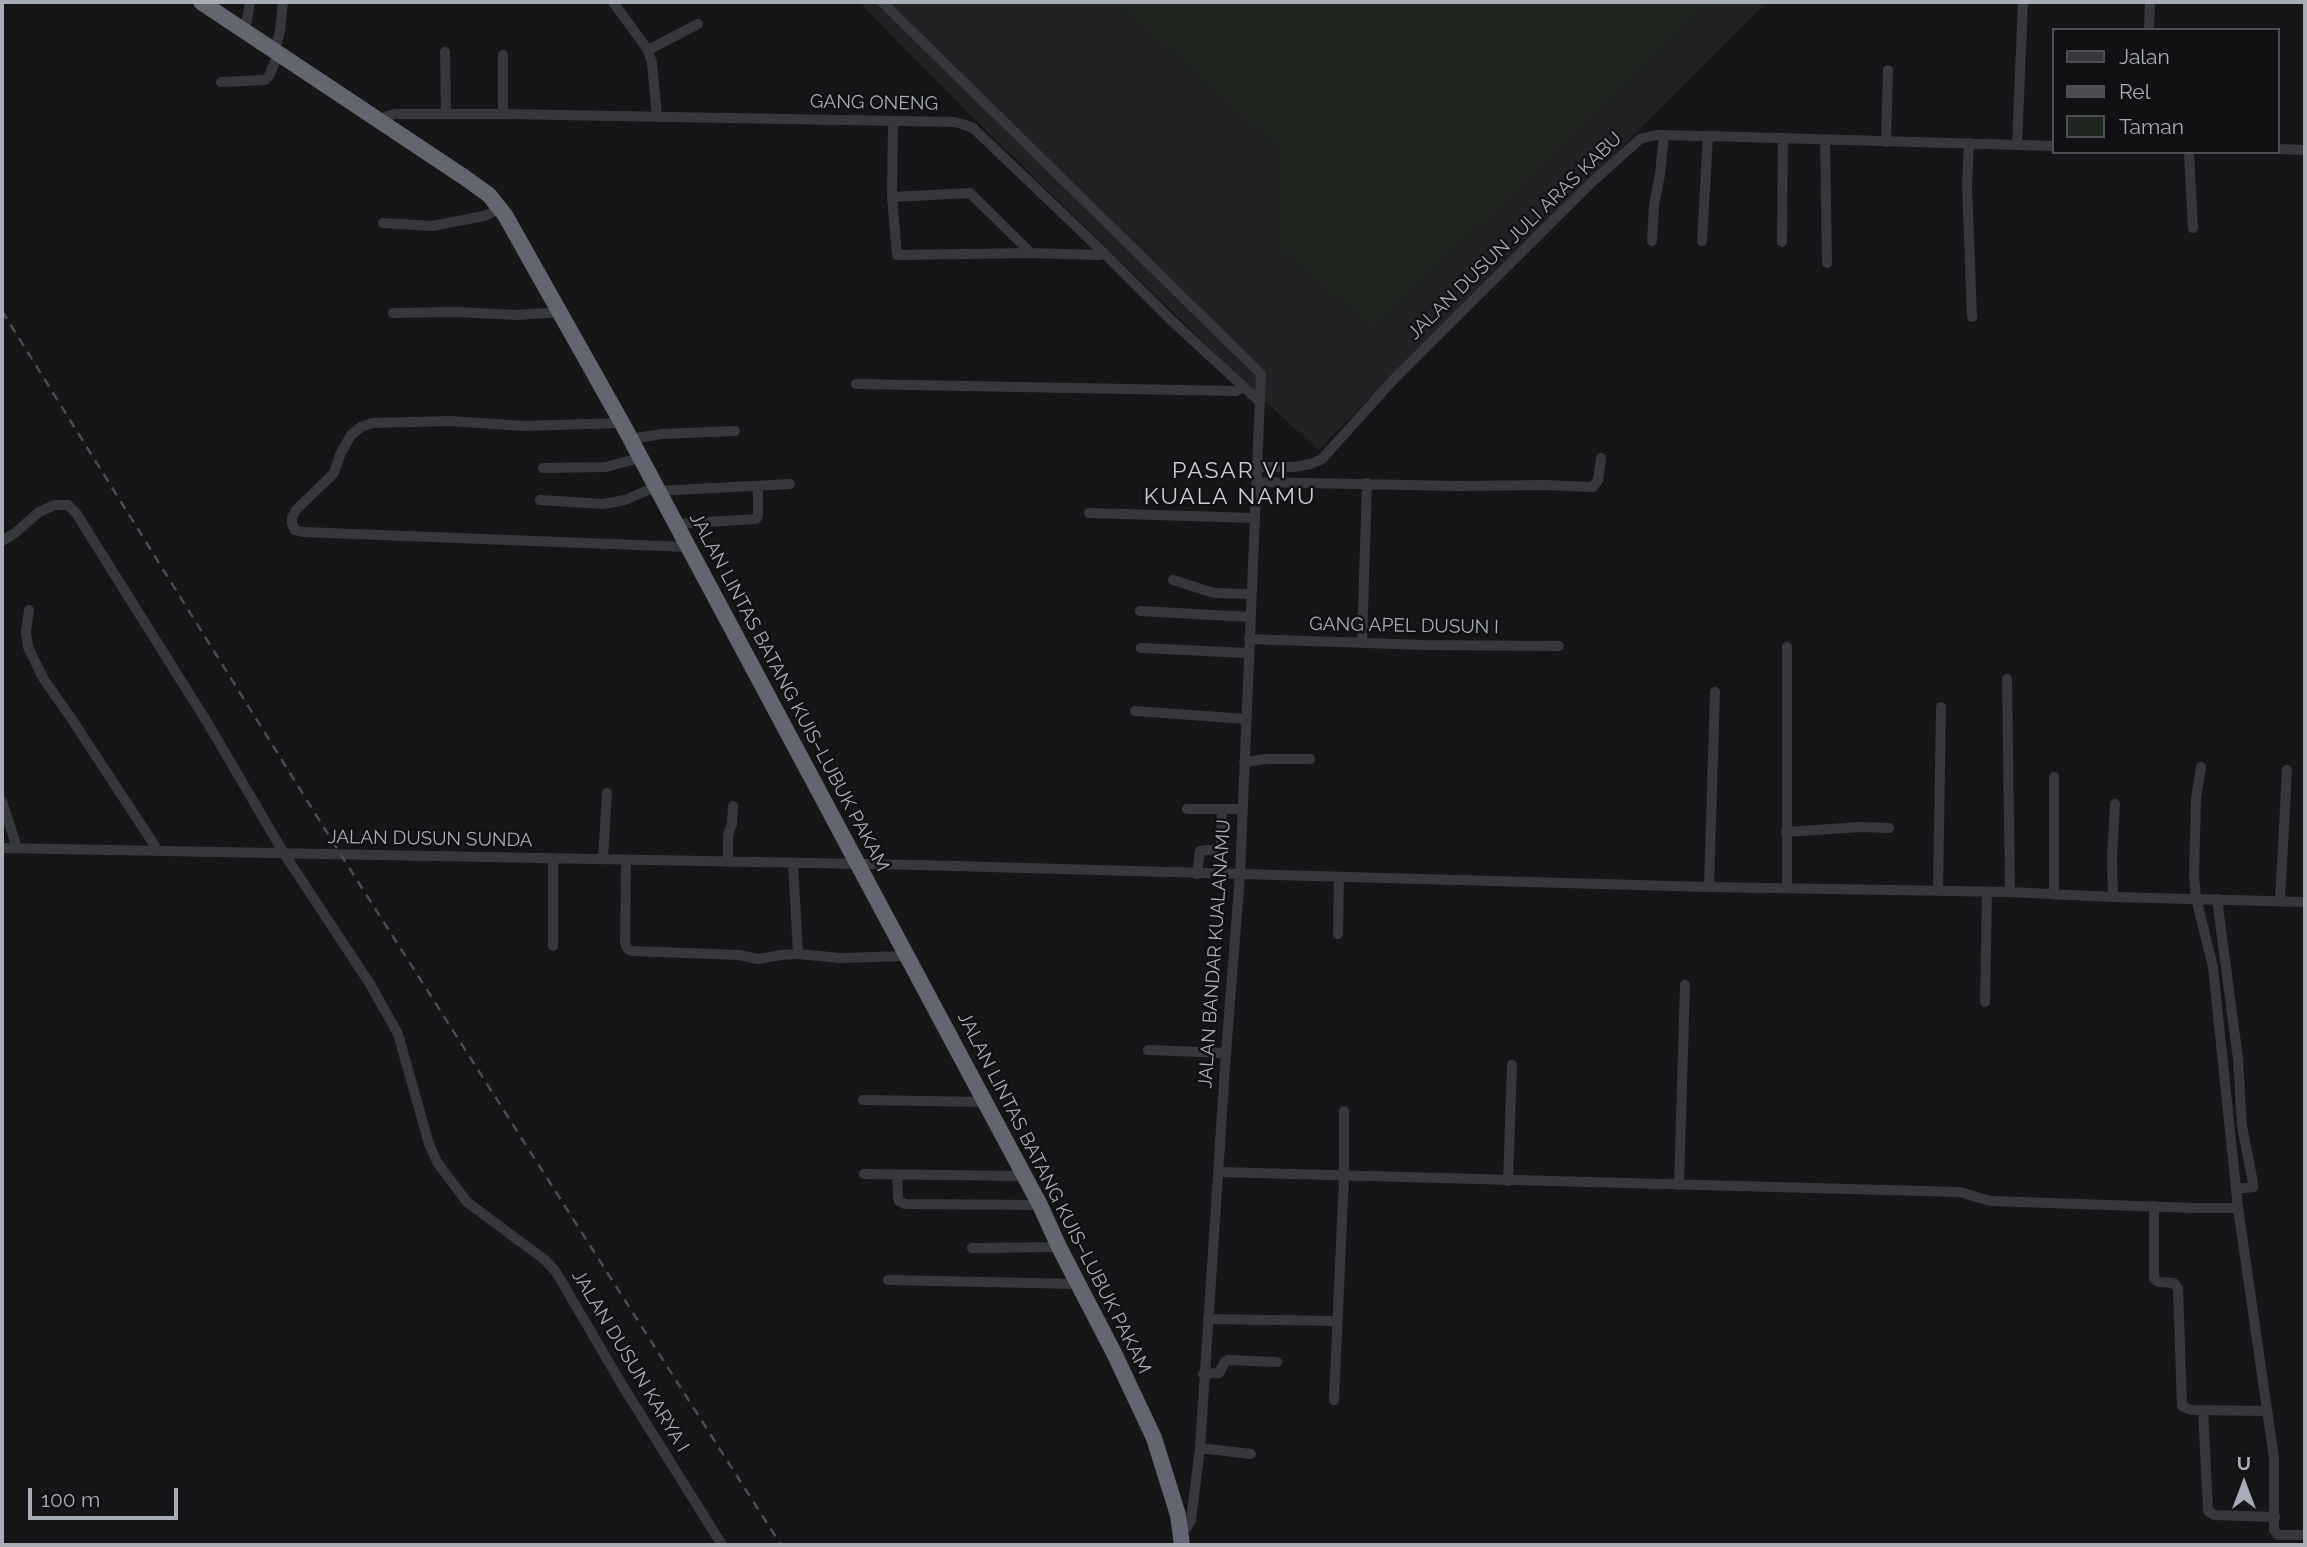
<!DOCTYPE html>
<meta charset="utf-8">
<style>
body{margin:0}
#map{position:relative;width:2307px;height:1547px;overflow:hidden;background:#161618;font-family:Raleway,sans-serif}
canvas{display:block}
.frame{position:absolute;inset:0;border:4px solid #a8adb8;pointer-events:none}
.legend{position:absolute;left:2052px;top:28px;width:228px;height:126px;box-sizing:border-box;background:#111113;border:2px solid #4d4f55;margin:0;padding:9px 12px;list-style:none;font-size:21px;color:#a8adb8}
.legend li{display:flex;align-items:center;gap:14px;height:35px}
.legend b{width:35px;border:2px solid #4d4f55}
.north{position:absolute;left:2209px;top:1449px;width:70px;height:70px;-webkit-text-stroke:5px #111113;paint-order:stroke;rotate:0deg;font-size:19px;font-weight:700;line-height:28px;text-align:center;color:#a8adb8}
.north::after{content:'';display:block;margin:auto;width:24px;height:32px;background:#a8adb8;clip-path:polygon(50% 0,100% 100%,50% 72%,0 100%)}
.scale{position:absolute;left:28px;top:1488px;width:150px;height:32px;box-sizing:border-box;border:4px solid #a8adb8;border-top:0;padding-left:9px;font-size:21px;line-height:24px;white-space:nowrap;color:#a8adb8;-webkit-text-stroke:5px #111113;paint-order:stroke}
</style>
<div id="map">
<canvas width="2307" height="1547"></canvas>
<div class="frame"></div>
<ul class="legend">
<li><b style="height:9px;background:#37383d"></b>Jalan</li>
<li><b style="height:9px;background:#4a4c52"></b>Rel</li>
<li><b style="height:19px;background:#1e261f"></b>Taman</li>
</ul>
<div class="north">U</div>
<div class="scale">100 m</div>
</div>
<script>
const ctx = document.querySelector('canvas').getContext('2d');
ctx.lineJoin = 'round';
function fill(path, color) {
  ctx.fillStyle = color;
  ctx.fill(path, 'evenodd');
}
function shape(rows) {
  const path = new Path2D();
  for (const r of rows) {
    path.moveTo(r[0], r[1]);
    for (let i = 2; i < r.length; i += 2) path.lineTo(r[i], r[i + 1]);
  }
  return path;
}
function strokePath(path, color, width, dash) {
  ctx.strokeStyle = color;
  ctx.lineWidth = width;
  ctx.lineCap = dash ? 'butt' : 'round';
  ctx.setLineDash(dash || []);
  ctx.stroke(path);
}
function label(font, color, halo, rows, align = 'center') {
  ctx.font = font + ' Raleway,sans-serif';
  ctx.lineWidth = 5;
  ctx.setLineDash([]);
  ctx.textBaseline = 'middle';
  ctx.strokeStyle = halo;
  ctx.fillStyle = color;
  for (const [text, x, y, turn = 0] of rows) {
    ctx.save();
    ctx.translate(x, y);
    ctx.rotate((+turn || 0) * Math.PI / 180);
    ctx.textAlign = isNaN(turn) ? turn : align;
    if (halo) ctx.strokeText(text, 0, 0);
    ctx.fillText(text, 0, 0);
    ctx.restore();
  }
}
fill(shape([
 [859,2,1767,2,1318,450,1247,384,968,113]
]), '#222225');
fill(shape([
 [1118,2,1706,2,1374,328,1278,247,1279,149]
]), '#1e261f');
strokePath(shape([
 [613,2,648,50,652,63,657,117],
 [882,2,1261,374,1240,875,1226,1053,1200,1448,1191,1520,1187,1527,1181,1531],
 [2149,30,2150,2],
 [245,32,250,2],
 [275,50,280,31,283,2],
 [648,50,698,24],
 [445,52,446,114],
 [503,55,503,114],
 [221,82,265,80,269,76,279,52],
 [380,121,387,116,395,114,503,114,955,122,965,125,973,128,1104,253,1172,321,1259,401],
 [893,121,892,197,897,255,1031,253,1099,255,1104,253],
 [1825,140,1827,263],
 [1886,142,1888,70],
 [1969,143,1967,185,1972,317],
 [2017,145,2023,2],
 [2277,149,2305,150],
 [2189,152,2193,228],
 [892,197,970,193,1031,253],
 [383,223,432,226,484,216,500,209],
 [1652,241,1654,206,1660,174,1664,135],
 [1702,241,1708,136],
 [1782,242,1783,138],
 [393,313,457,312,516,315,561,312],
 [856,384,1236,391,1243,387],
 [622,423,524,426,450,421,372,423,361,427,351,435,340,455,334,473,296,510,292,518,292,524,295,530,303,532,688,547],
 [629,439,662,434,735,431],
 [1257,467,1293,467,1311,464,1322,459,1395,378,1591,183,1640,139,1656,135,1708,136,2053,146],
 [543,468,606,467,640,458],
 [1256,482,1458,486,1545,485,1593,487,1598,480,1601,458],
 [657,491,790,484],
 [540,500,603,504,625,500,655,487],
 [1089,513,1255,518],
 [676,524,756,519,758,516,758,486],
 [2,541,15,533,39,512,55,505,68,505,76,513,207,722,285,855,370,984,398,1034,429,1144,437,1162,467,1202,545,1260,556,1272,624,1388,722,1545],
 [1173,580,1214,593,1251,594],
 [29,610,26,632,28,647,43,678,71,718,157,849],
 [1140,611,1250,617],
 [1249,639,1425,645,1559,646],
 [1362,643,1367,483],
 [1787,647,1787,888],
 [1141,648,1248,653],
 [2007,679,2010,892],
 [1135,711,1246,719],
 [1244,762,1267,759,1310,759],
 [2201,767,2196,799,2194,876,2196,898,2213,967,2238,1208,2274,1458,2274,1530,2278,1535,2305,1535],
 [2,801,17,848],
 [1187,809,1243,809],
 [1786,832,1860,827,1889,828],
 [2,848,918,865,1709,887,2010,892,2113,897,2305,902],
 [553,858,553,946],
 [603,859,607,793],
 [626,860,625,943,627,948,631,951,739,955,758,959,781,955,798,954,840,958,906,956],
 [728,862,728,835,732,824,733,806],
 [793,864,798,954],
 [1197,874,1200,851,1218,849,1221,847,1222,809],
 [1709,887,1715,692],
 [1938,891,1941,707],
 [2054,895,2054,777],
 [2113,897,2112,856,2115,804],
 [2217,899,2238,1059,2242,1126,2253,1183,2253,1187,2236,1189],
 [2280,902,2287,770],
 [1338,934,1339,877],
 [1985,1002,1987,892],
 [1148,1050,1226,1053],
 [863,1100,986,1102],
 [1219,1172,1960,1192,1990,1201,2197,1208,2238,1208],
 [864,1174,1024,1176],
 [897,1175,898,1197,899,1201,905,1204,1040,1205],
 [1508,1181,1512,1065],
 [1679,1185,1685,985],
 [2154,1206,2154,1279,2159,1282,2174,1283,2178,1289,2182,1406,2191,1410,2266,1411],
 [972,1248,1059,1247],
 [888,1280,1079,1284],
 [1208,1319,1337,1321],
 [1203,1374,1219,1373,1225,1362,1228,1360,1277,1362],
 [1334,1400,1344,1176,1344,1111],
 [2203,1410,2208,1511,2214,1515,2275,1517],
 [1200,1448,1251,1454]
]), '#37383d', 10);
strokePath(shape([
 [201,2,464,177,489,195,505,215,622,423,1040,1205,1059,1247,1114,1353,1154,1438,1178,1515,1182,1545]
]), '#63666e', 16);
strokePath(shape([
 [2,311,341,855,781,1545]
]), '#4a4c52', 2.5, [9, 7]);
label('19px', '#a8adb8', '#111113', [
 ["GANG ONENG",874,103,1],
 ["JALAN DUSUN JULI ARAS KABU",1515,236,-44],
 ["GANG APEL DUSUN I",1404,626,1],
 ["JALAN LINTAS BATANG KUIS–LUBUK PAKAM",789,692,62],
 ["JALAN DUSUN SUNDA",430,839,1],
 ["JALAN BANDAR KUALANAMU",1215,954,-86],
 ["JALAN LINTAS BATANG KUIS–LUBUK PAKAM",1054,1193,63],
 ["JALAN DUSUN KARYA I",630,1361,59]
]);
ctx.letterSpacing = '2px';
label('23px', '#c9ccd4', '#111113', [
 ["PASAR VI",1230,471],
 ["KUALA NAMU",1230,497]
]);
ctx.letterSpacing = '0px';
</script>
